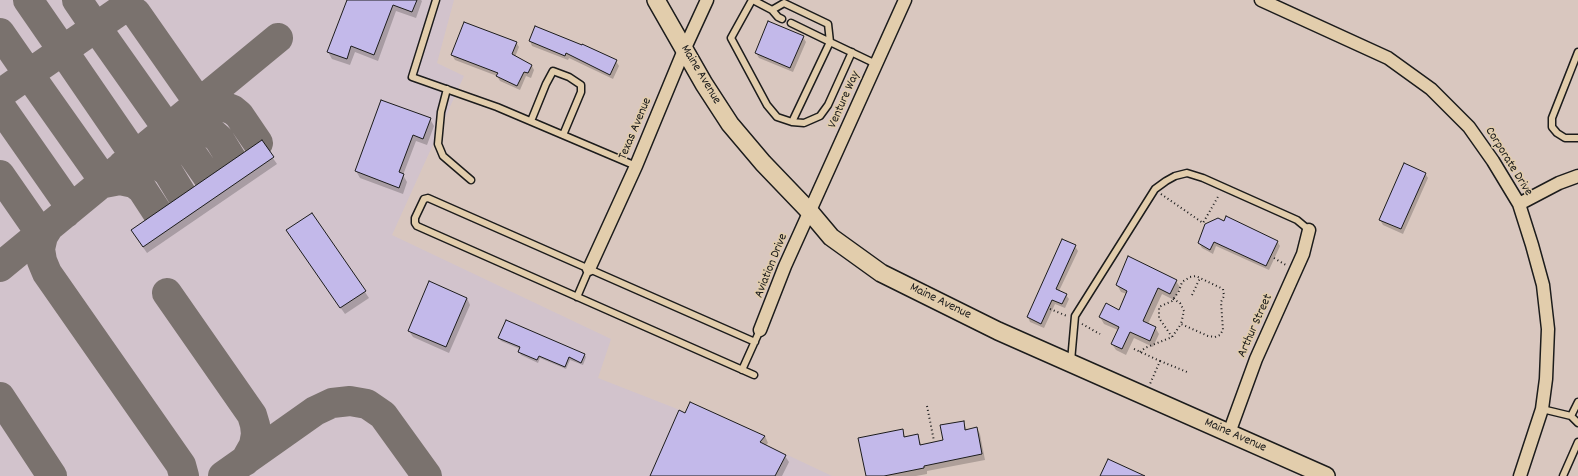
<!DOCTYPE html>
<style>
body{margin:0}
canvas{display:block;background:#d9c7bf}
</style>
<canvas width="1578" height="476"></canvas>
<script>
const ctx = document.querySelector('canvas').getContext('2d');
ctx.lineJoin = 'round';
function fill(path, color) {
  ctx.fillStyle = color;
  ctx.fill(path, 'evenodd');
}
function shape(rows) {
  const path = new Path2D();
  for (const r of rows) {
    path.moveTo(r[0], r[1]);
    for (let i = 2; i < r.length; i += 2) path.lineTo(r[i], r[i + 1]);
  }
  return path;
}
function strokePath(path, color, width, dash) {
  ctx.strokeStyle = color;
  ctx.lineWidth = width;
  ctx.lineCap = dash ? 'butt' : 'round';
  ctx.setLineDash(dash || []);
  ctx.stroke(path);
}
function label(font, color, halo, rows, align = 'center') {
  ctx.font = font + ' Dekko,sans-serif';
  ctx.lineWidth = 3;
  ctx.setLineDash([]);
  ctx.textBaseline = 'middle';
  ctx.strokeStyle = halo;
  ctx.fillStyle = color;
  for (const [text, x, y, turn = 0] of rows) {
    ctx.save();
    ctx.translate(x, y);
    ctx.rotate((+turn || 0) * Math.PI / 180);
    ctx.textAlign = isNaN(turn) ? turn : align;
    if (halo) ctx.strokeText(text, 0, 0);
    ctx.fillText(text, 0, 0);
    ctx.restore();
  }
}
fill(shape([
 [0,0,454,0,437,63,464,76,392,235,611,339,598,378,685,412,690,402,765,436,760,442,832,476,0,476]
]), '#d2c3cc');
fill(shape([
 [348,0,421,0,422,1,416,18,396,11,378,61,355,52,350,65,332,59,328,52],
 [803,37,806,42,793,72,759,58,756,53],
 [530,41,616,61,619,66,613,79,569,58,568,60,532,46],
 [516,42,519,47,515,57,532,66,534,70,531,78,526,76,520,90,500,81,497,76,455,60,452,55],
 [430,119,434,126,427,145,416,141,403,175,407,182,403,194,360,178,356,171],
 [261,141,277,164,147,253,136,237],
 [1425,173,1428,178,1403,234,1383,225,1380,220],
 [312,214,369,298,345,314,291,237],
 [1206,225,1277,241,1280,246,1269,270,1216,246,1213,254,1202,248,1199,243],
 [1075,246,1078,251,1059,291,1066,295,1069,299,1065,308,1055,304,1044,328,1030,322,1028,317],
 [1176,281,1180,287,1174,300,1162,294,1148,324,1155,327,1159,334,1153,347,1134,338,1126,355,1116,350,1112,344,1118,330,1104,324,1100,317,1119,311,1127,294,1121,292,1117,285],
 [467,298,470,305,449,353,413,337,409,331],
 [499,338,584,354,586,357,583,365,570,360,566,369,540,358,538,363,521,355,519,352,520,349,501,341],
 [685,414,765,436,768,443,765,446,785,456,789,462,782,476,651,476],
 [963,422,967,430,977,428,980,434,985,460,927,471,927,474,916,476,867,476,902,431,906,438,917,435,922,446,944,441]
]), '#0003');
strokePath(shape([
 [28,0,57,42,59,50,56,55],
 [77,0,92,22,93,27,89,32],
 [89,32,96,32,103,37,163,122,163,129,160,135],
 [0,33,25,69,24,74,21,80],
 [54,56,63,56,68,58,72,64,131,150,132,155,129,160],
 [21,80,27,79,35,83,100,175,99,184,120,180,134,183,142,189,157,212],
 [0,94,121,10,130,10,136,13,194,96,195,102,193,108],
 [0,106,67,202,66,213],
 [193,108,200,105,209,104,218,104,233,110,239,115,258,143],
 [170,127,178,124,190,124,201,126,211,132,219,139,232,160],
 [147,146,158,143,170,143,182,147,192,154,208,177],
 [123,165,140,161,158,164,168,172,182,195],
 [0,175,34,224,36,231,35,238],
 [48,228,43,236,40,249,42,261,47,273,181,465,184,476],
 [0,267,278,38],
 [167,293,252,415,255,425,256,434,254,445,245,461],
 [0,397,52,476],
 [223,476,315,411,332,403,350,401,367,404,383,415,427,476]
]), '#7a726e', 30);
const building = shape([
 [347,0,417,0,412,12,393,5,374,55,351,46,347,59,327,52,347,0],
 [768,21,804,36,790,68,755,53,768,21],
 [464,22,517,42,512,54,532,65,528,73,524,72,517,86,496,76,498,73,451,55,464,22],
 [535,26,582,45,582,44,617,60,610,75,566,53,565,56,529,41,535,26],
 [381,100,431,118,423,139,413,135,399,172,404,174,399,188,355,171,381,100],
 [262,140,274,157,143,247,131,230,262,140],
 [1404,163,1426,173,1401,229,1379,220,1404,163],
 [312,213,366,291,340,308,286,230,312,213],
 [1226,216,1278,241,1266,266,1214,242,1210,250,1198,243,1205,224,1218,218,1224,221,1226,216],
 [1062,239,1076,245,1056,289,1067,294,1062,304,1052,300,1041,324,1027,317,1062,239],
 [1128,256,1177,280,1170,294,1158,288,1143,321,1156,327,1150,341,1130,332,1122,349,1111,344,1119,327,1099,317,1106,303,1119,310,1127,291,1116,285,1128,256],
 [429,281,467,298,446,347,408,331,429,281],
 [506,320,585,354,581,363,569,357,565,367,539,356,537,360,518,352,520,347,498,338,506,320],
 [690,402,765,436,760,442,786,455,775,476,650,476,679,410,685,413,690,402],
 [964,421,965,430,977,427,982,454,924,466,924,468,884,476,866,476,858,438,903,429,904,437,918,434,920,445,943,440,940,425,964,421],
 [1108,459,1145,476,1100,476,1108,459]
]);
fill(building, '#c3b9ea');
strokePath(building, '#1c1c1c', 1);
const lane = shape([
 [436,0,412,77,497,107,636,166],
 [752,0,731,38,767,105,777,117,792,122,804,123,820,116,828,105,852,52],
 [753,0,772,10,784,3,828,24,830,42],
 [772,10,778,17,782,19],
 [791,23,830,42],
 [1578,52,1552,118,1552,127,1557,133,1565,138,1578,138],
 [447,89,441,112,438,144,443,156,471,180],
 [531,121,546,84,553,71,569,77,581,85,581,92,563,135],
 [792,122,830,42,876,64],
 [577,297,589,269],
 [1071,361,1075,316,1155,189,1166,181,1175,176,1187,173,1203,178,1297,220,1309,230],
 [742,370,760,330],
 [754,375,417,226,415,223,415,218,424,199,428,198,755,342],
 [1542,409,1571,416,1578,423],
 [1571,416,1578,402],
 [1563,476,1578,442]
]);
const street = shape([
 [1261,0,1388,58,1431,89,1469,127,1493,161,1519,204,1532,245,1543,285,1548,329,1546,379,1542,409,1520,476],
 [1519,204,1559,183,1578,176],
 [589,269,636,166,684,50,707,0],
 [760,330,785,266,905,0],
 [1229,433,1256,359,1303,254,1309,230]
]);
const secondary = shape([
 [656,0,704,84,730,124,763,163,810,212,831,237,881,273,998,331,1326,476]
]);
strokePath(lane, '#1c1c1c', 9);
strokePath(street, '#1c1c1c', 15);
strokePath(secondary, '#1c1c1c', 20);
strokePath(shape([
 [1161,194,1203,223,1219,195],
 [1274,258,1286,265],
 [1192,295,1200,278],
 [1173,299,1180,303,1184,311,1181,324],
 [1050,309,1067,316],
 [1082,324,1100,334],
 [1134,349,1160,361,1150,384],
 [1140,352,1145,348,1172,337,1181,324,1208,336,1215,337,1220,335,1223,330,1221,302,1224,296,1223,289,1196,276,1190,277,1182,282,1179,291,1172,301,1159,307,1159,318,1172,337],
 [1160,361,1187,372],
 [927,406,934,441]
]), '#1c1c1c', 2, [1, 3]);
strokePath(lane, '#e2cdac', 6);
strokePath(street, '#e2cdac', 12);
strokePath(secondary, '#e2cdac', 17);
label('13px', '#1c1c1c', '#e2cdac', [
 ["Maine Avenue",700,75,59],
 ["Venture Way",845,100,-66],
 ["Texas Avenue",636,129,-67],
 ["Corporate Drive",1508,162,58],
 ["Aviation Drive",772,266,-68],
 ["Maine Avenue",940,302,26],
 ["Arthur Street",1256,326,-66],
 ["Maine Avenue",1235,436,24]
]);
</script>
